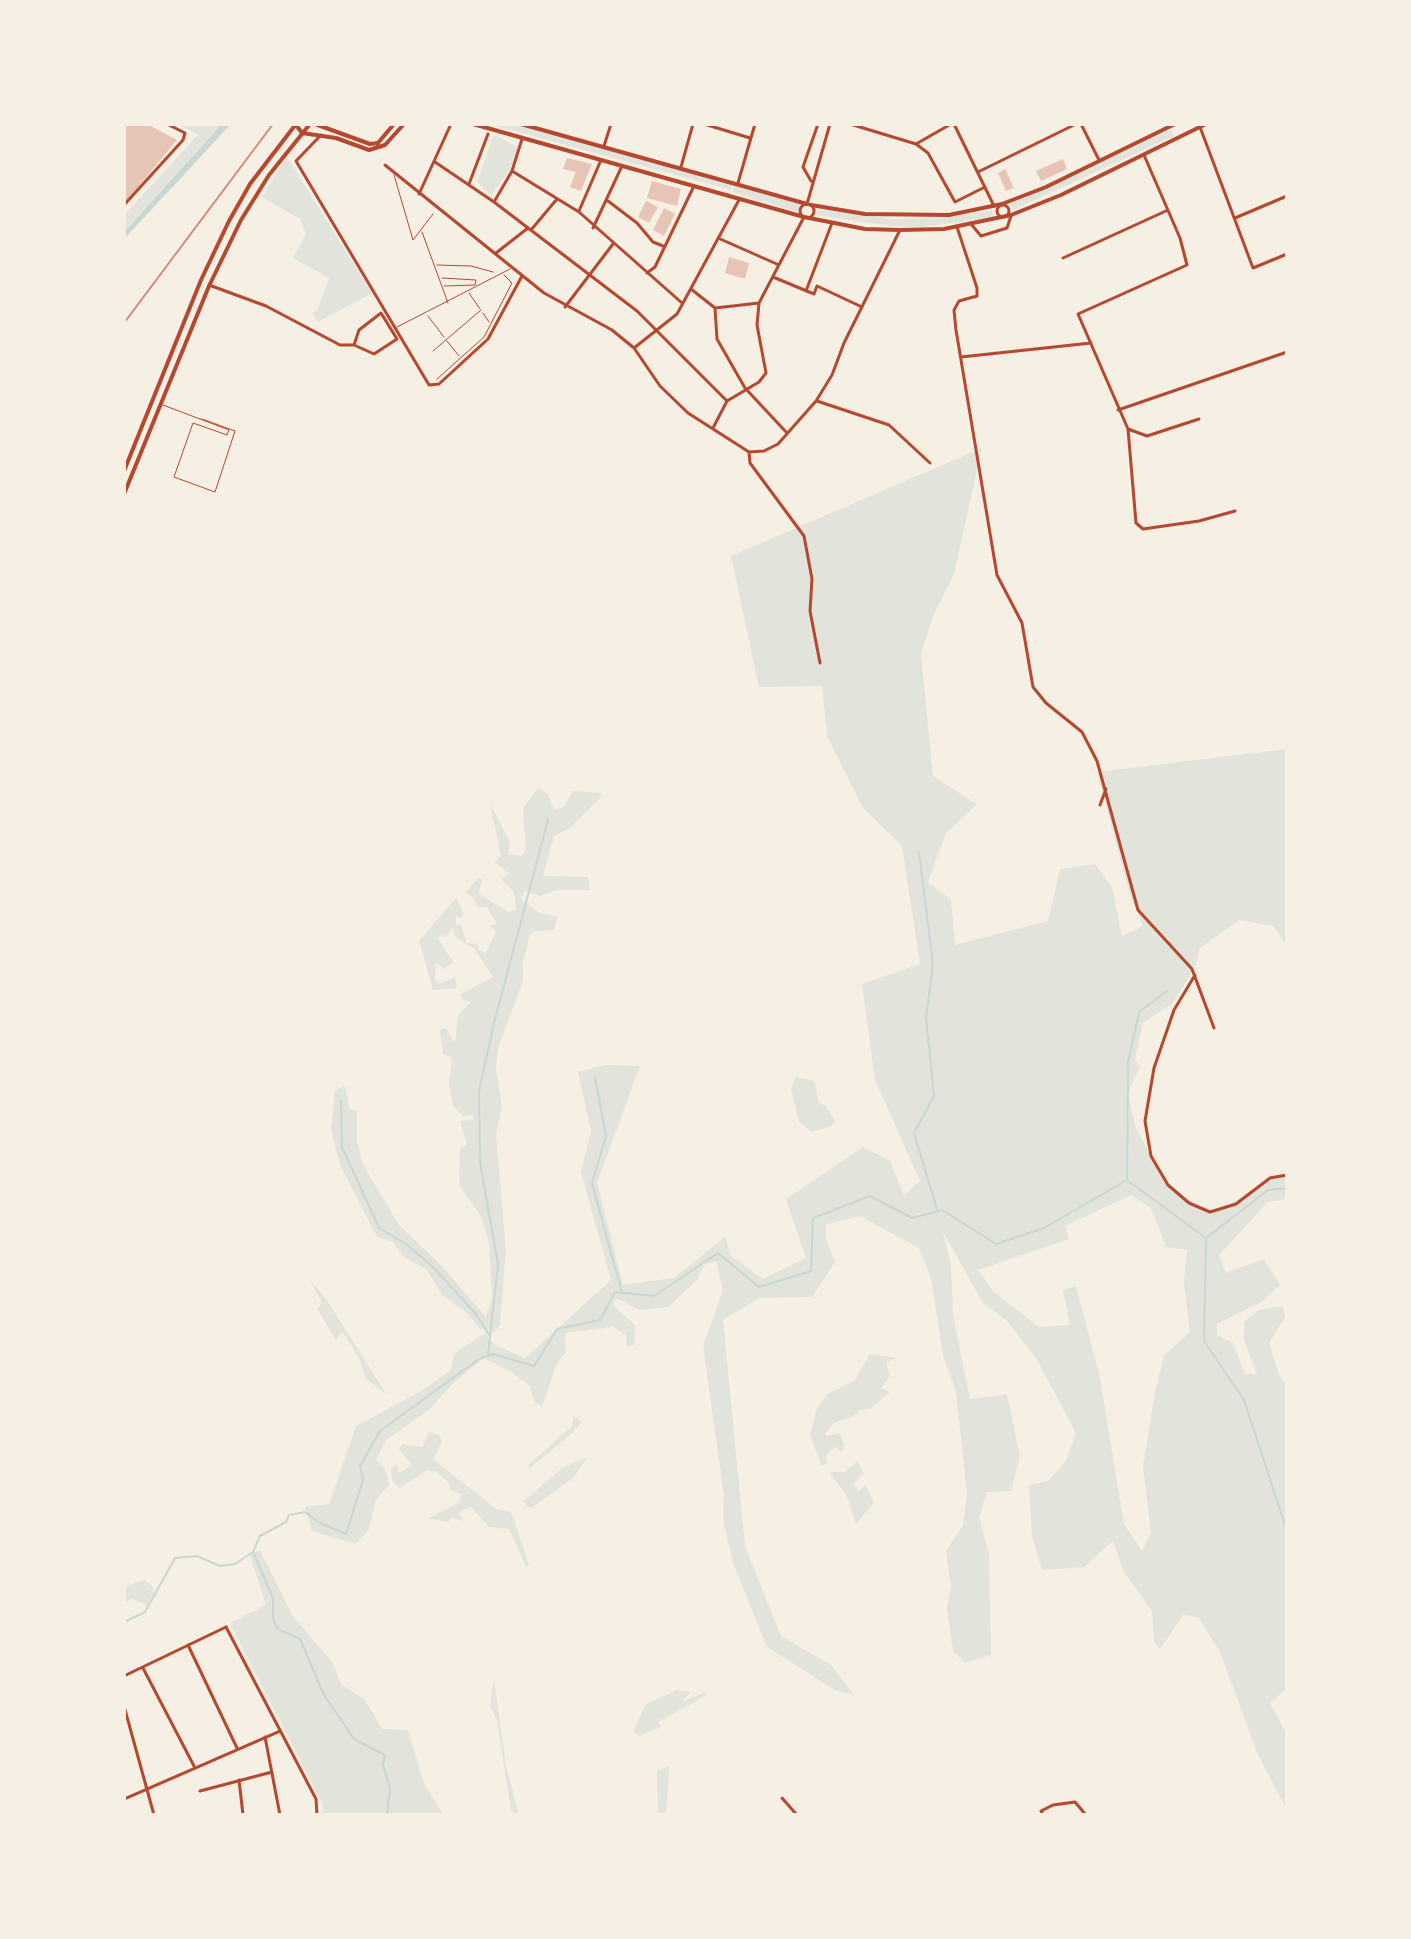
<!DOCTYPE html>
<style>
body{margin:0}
#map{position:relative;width:1411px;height:1939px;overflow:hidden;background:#f6efe4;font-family:"Public Sans",sans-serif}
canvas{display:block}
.frame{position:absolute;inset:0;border:126px solid #f6efe4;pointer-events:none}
</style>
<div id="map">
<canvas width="1411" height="1939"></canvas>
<div class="frame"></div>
</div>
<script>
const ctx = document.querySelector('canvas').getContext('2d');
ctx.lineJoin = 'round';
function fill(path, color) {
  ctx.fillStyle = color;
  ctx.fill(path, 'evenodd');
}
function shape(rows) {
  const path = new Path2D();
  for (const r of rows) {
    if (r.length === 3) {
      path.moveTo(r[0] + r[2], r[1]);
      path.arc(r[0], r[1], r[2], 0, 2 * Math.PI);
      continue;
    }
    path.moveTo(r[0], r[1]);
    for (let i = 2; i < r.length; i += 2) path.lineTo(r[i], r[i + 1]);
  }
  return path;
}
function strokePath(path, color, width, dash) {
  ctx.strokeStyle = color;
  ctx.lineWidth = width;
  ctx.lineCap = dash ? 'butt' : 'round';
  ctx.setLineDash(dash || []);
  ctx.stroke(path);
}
fill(shape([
 [178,124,222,124,124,231,124,215,198,135],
 [489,124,517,124,733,183,731,190],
 [1171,130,1174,136,1013,210,1011,204],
 [494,135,518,147,510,170,490,196,477,181],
 [287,157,372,293,318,322,312,313,317,311,329,278,293,258,306,234,300,219,262,197],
 [734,186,800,204,798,212,732,192],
 [817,209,894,219,948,217,992,210,994,217,922,227,890,226,816,215],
 [982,448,954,574,934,614,921,653,933,776,977,804,946,833,928,882,951,900,955,945,1048,921,1060,869,1095,864,1112,887,1122,936,1143,926,1129,892,1097,772,1287,749,1287,947,1274,926,1239,920,1200,948,1195,967,1173,1003,1143,1023,1135,1060,1140,1066,1128,1093,1135,1126,1151,1156,1168,1185,1189,1203,1210,1212,1220,1211,1270,1178,1287,1174,1287,1199,1268,1202,1219,1255,1226,1273,1264,1259,1280,1285,1261,1302,1217,1324,1217,1335,1233,1343,1245,1374,1257,1374,1244,1341,1244,1322,1258,1310,1282,1306,1286,1316,1269,1343,1280,1377,1287,1385,1287,1689,1270,1703,1287,1734,1287,1810,1258,1755,1220,1652,1198,1617,1183,1615,1160,1649,1154,1642,1152,1611,1124,1572,1113,1541,1084,1567,1042,1570,1032,1535,1029,1485,1048,1481,1066,1461,1076,1433,1036,1358,1007,1321,983,1303,943,1232,951,1266,953,1314,970,1399,1007,1394,1020,1456,1011,1491,987,1492,979,1517,989,1554,991,1655,965,1663,953,1651,947,1609,951,1586,946,1551,963,1525,967,1494,956,1392,943,1355,931,1278,919,1248,860,1216,826,1224,826,1239,835,1262,812,1297,759,1298,723,1320,745,1546,781,1636,831,1665,854,1695,835,1690,767,1647,733,1563,723,1520,724,1496,703,1346,723,1290,716,1261,704,1265,697,1280,668,1307,639,1310,617,1298,613,1305,635,1325,634,1345,627,1347,626,1335,613,1327,565,1333,566,1352,557,1363,542,1407,534,1401,530,1386,513,1373,484,1358,454,1382,429,1410,386,1440,376,1460,386,1470,389,1485,376,1500,369,1529,356,1544,312,1531,305,1507,329,1504,356,1426,421,1391,451,1370,455,1353,485,1333,495,1345,525,1358,611,1280,581,1172,591,1131,578,1072,605,1065,640,1066,597,1183,623,1285,674,1278,726,1236,730,1255,763,1279,806,1258,786,1199,863,1147,890,1161,904,1195,920,1181,875,1080,862,984,920,964,902,846,863,808,827,736,822,686,759,687,731,556],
 [1131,1195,1151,1208,1166,1247,1187,1250,1184,1283,1190,1332,1164,1356,1155,1393,1143,1466,1151,1533,1142,1551,1124,1524,1099,1373,1076,1286,1063,1290,1070,1325,1039,1327,994,1292,978,1270,1069,1239,1065,1226],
 [538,788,548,794,554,810,564,807,573,791,601,793,601,797,570,828,554,836,543,876,588,877,590,890,558,890,540,896,525,891,521,899,541,914,558,916,554,930,534,931,530,935,523,962,523,981,498,1048,496,1068,502,1106,496,1135,506,1251,500,1325,495,1332,480,1329,468,1314,442,1295,427,1270,403,1256,392,1241,377,1237,340,1165,331,1130,335,1090,345,1086,350,1109,357,1111,357,1141,362,1163,399,1225,441,1265,486,1317,492,1298,489,1243,481,1216,459,1185,460,1149,467,1145,460,1121,473,1120,473,1115,463,1116,453,1106,449,1083,452,1058,443,1054,440,1030,446,1028,455,1043,458,1015,471,1002,463,1000,461,994,493,977,474,948,456,938,452,928,446,936,437,937,453,962,445,969,436,963,435,980,439,984,455,977,457,988,433,990,419,941,456,898,464,913,460,919,456,915,456,925,461,926,467,943,477,944,479,951,486,952,496,932,490,925,497,924,487,907,477,907,473,897,465,893,478,878,482,879,479,894,509,912,516,910,514,892,501,879,510,874,494,862,501,856,490,804,510,842,508,855,522,856,526,850,523,808],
 [796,1077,814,1081,819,1103,826,1106,835,1121,832,1126,812,1132,799,1122,791,1089],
 [310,1280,326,1299,387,1395,366,1379,358,1356,342,1331,336,1340,317,1309,322,1303],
 [870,1354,898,1358,886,1362,890,1376,881,1388,890,1392,870,1409,859,1410,858,1414,834,1423,825,1433,827,1436,840,1433,844,1445,842,1452,835,1447,826,1455,827,1464,821,1465,810,1434,817,1408,828,1394,855,1380],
 [574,1416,582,1422,572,1433,529,1469,528,1465,572,1426],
 [429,1432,439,1435,442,1442,433,1459,496,1509,511,1512,529,1565,526,1566,509,1529,489,1527,471,1507,459,1512,464,1521,452,1517,448,1522,428,1518,459,1503,461,1494,451,1491,449,1483,437,1472,427,1470,400,1488,392,1481,391,1469,396,1464,399,1473,412,1465,399,1449,403,1444,422,1447],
 [588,1457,573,1478,531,1508,526,1506,524,1501,562,1468],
 [858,1461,864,1474,853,1484,858,1491,866,1485,874,1503,856,1524,847,1496,829,1472,845,1472],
 [260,1550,292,1615,332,1662,341,1684,365,1700,382,1729,408,1730,424,1784,444,1815,323,1815,322,1803,230,1623,266,1605,250,1555],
 [144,1580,152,1586,154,1594,147,1605,132,1599,124,1602,124,1587],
 [494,1679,506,1766,519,1815,513,1815,510,1804,497,1721,490,1706],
 [677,1690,691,1692,682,1702,705,1692,707,1695,658,1722,661,1727,639,1736,633,1732,646,1704],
 [669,1766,666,1815,658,1815,657,1771]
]), '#e2e4dc');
fill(shape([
 [222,124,231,124,124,239,124,232]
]), '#c9d6d2');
strokePath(shape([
 [919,852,933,964,926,1018,934,1096,914,1133,937,1209],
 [595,1077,606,1136,592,1183,622,1293],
 [341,1101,342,1147,379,1228,406,1244,433,1267,476,1314,489,1335],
 [1127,1178,1128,1063,1139,1012,1167,991],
 [1206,1240,1204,1341,1244,1400,1287,1531],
 [488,1355,498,1264,480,1163,479,1091,495,1019,548,820],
 [253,1552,273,1598,273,1619,278,1629,300,1639,324,1695,354,1739,385,1755,383,1765,390,1789,387,1815],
 [124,1622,145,1612,175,1558,197,1556,220,1566,235,1564,253,1552,260,1536,286,1522,289,1515,305,1512,320,1523,346,1534,363,1480,360,1466,380,1431,479,1359,493,1354,534,1366,557,1329,600,1320,615,1292,654,1296,718,1253,759,1287,811,1271,813,1218,870,1196,912,1218,942,1210,996,1244,1044,1228,1127,1180,1206,1238,1268,1190,1287,1188]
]), '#c9d6d2', 2);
fill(shape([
 [124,124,147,124,177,140,124,204],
 [567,158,592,164,581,191,570,187,576,172,563,169],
 [1063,159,1067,169,1041,181,1036,171],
 [1005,169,1014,188,1006,191,998,173],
 [652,181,681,189,677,206,647,198],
 [646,201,658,207,649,223,638,217],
 [664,208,675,214,664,236,653,230],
 [729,257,749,263,745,279,725,273]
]), '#e6c5b7');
strokePath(shape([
 [394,175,413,240,433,214],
 [422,232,448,303],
 [437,265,471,266,493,272],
 [442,278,476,280,475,285,444,286],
 [469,293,480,309],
 [483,313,489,322],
 [428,316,444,337],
 [397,327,510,269],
 [447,341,459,356],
 [433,351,481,310],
 [437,379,484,337,512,283,504,275],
 [163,405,229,430,227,435,193,423,174,477,215,492,235,431,202,419]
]), '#b5482f', 1);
strokePath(shape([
 [704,124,750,138],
 [850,124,916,144,951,124],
 [954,124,994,206],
 [1081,124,1099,160],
 [1200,127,1253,268,1287,254],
 [321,135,296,161,429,385,439,384,488,339,522,276],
 [916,144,928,153,955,202,985,187],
 [604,146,611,124],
 [1144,155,1180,238,1187,265,1078,314,1128,429,1147,436,1199,419],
 [435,162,494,202,637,311,727,401],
 [385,165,544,293,612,330,634,348,660,386,688,413,749,452,764,451,778,444,816,401,832,375,844,343,900,230],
 [681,167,693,124],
 [512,171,579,212,682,303],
 [978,172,1076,124],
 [811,181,803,167,818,124],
 [738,183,755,124],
 [469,184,488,134],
 [419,194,451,124],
 [608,201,637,223,653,242,663,246],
 [494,202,512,171,522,139],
 [807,204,830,124],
 [807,211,7],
 [1003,211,6],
 [124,205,183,140,185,133,167,124],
 [579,211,601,160],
 [1235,218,1287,196],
 [971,224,981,236,1007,228,1011,216],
 [957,227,977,288,977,296,959,301,954,310,956,330,997,575,1022,623,1033,687,1046,703,1082,732,1097,761,1138,910,1192,969,1214,1028],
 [593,228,622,166],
 [531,230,557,199],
 [718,238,779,265],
 [496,253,528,228],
 [1063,258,1168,210],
 [647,273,655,267,694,186],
 [773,277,814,294,817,286,862,307],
 [209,285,266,306,340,345,354,345,374,354,397,339,381,313,359,330,354,345],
 [691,289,715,308,717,339,745,388,787,433],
 [806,291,832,223],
 [565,307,613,244],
 [715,308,759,303],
 [634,348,677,314,739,200],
 [961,357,1091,343],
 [817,401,889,425,930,463],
 [713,428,727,401,759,382,766,373,757,325,759,303,804,217],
 [1128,429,1136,523,1143,529,1199,521,1235,511],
 [749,452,750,463,804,536,812,579,810,611,820,663],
 [1100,805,1106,789],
 [1195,975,1174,1010,1154,1068,1145,1121,1151,1156,1168,1185,1189,1203,1210,1212,1236,1204,1270,1178,1287,1175],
 [226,1627,316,1799,317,1815],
 [188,1645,237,1748],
 [124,1706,154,1815],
 [265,1737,280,1815],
 [239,1780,243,1815],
 [200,1791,272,1772],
 [782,1798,797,1815],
 [1043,1815,1041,1811,1053,1805,1075,1802,1086,1815]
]), '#b5482f', 3);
strokePath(shape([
 [1118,410,1287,352],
 [143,1668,194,1766],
 [124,1676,226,1627],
 [124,1799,280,1731]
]), '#b5482f', 3);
strokePath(shape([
 [315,124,370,144,378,143,394,124],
 [473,124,804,217,865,229,900,230,944,229,1011,215,1061,195,1206,124],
 [521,124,807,204],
 [296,125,302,133,336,138,369,150,385,145,404,124],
 [811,205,865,214,949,215,1002,204,1046,187,1175,124],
 [124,471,201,280,229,221,250,184,296,124],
 [124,494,209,286,241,220,269,175,310,124]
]), '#b5482f', 4);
strokePath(shape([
 [124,323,273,124]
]), '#cf8b77', 2);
</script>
